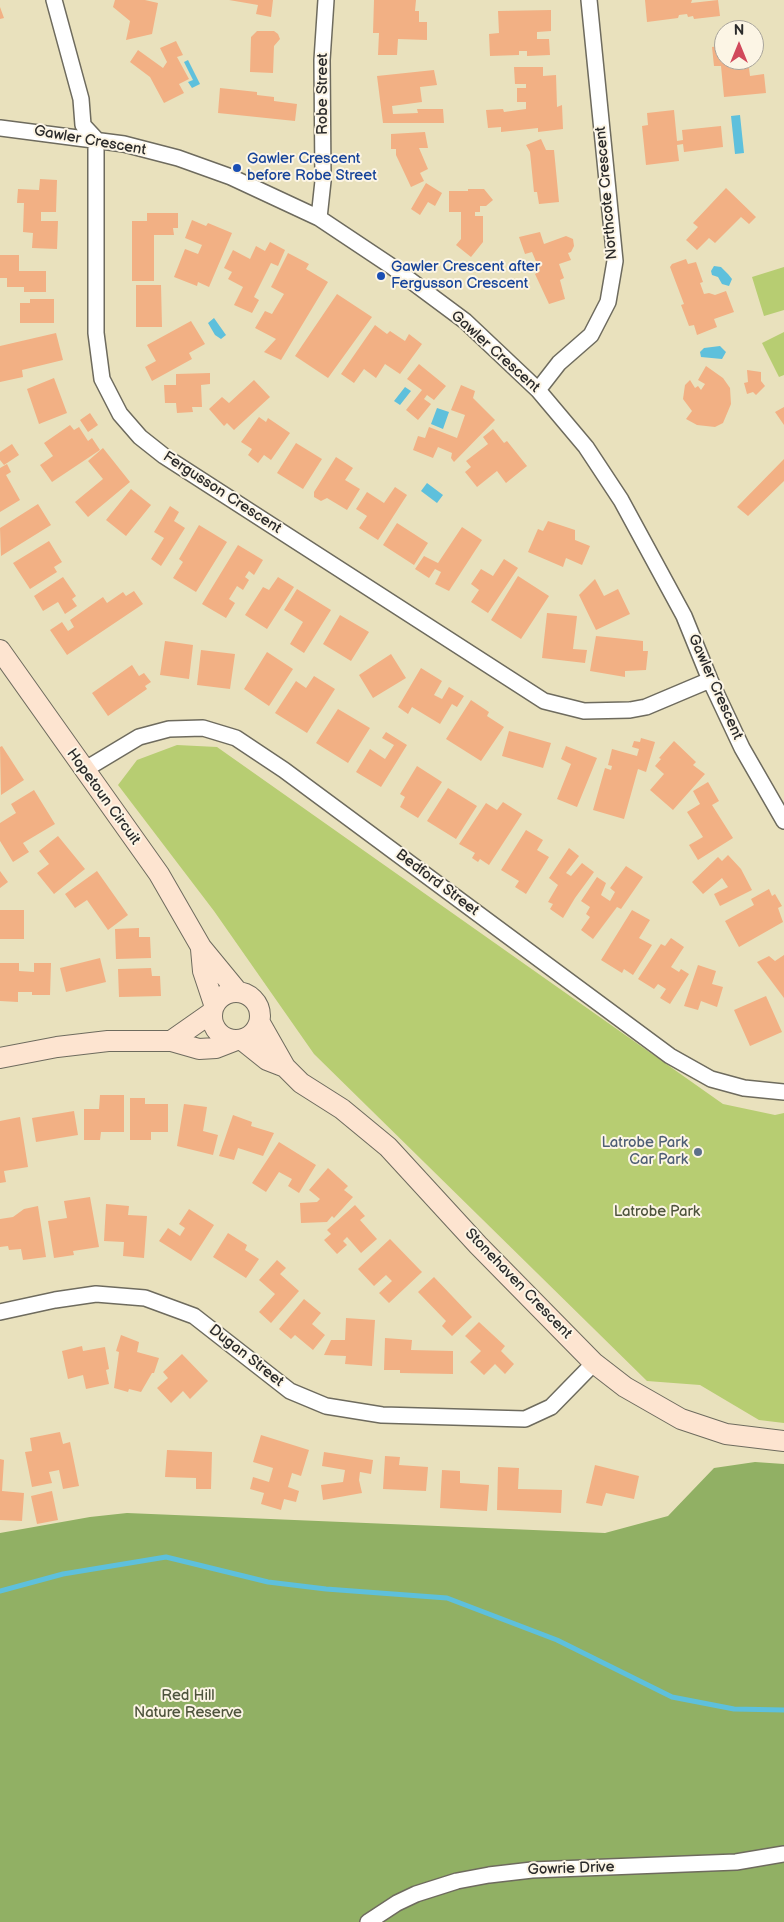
<!DOCTYPE html>
<style>
body{margin:0}
#map{position:relative;width:784px;height:1922px;overflow:hidden;background:#e9e1bd;font-family:"Balsamiq Sans",sans-serif}
canvas{display:block}
.north{position:absolute;left:714px;top:20px;width:50px;height:50px;box-sizing:border-box;background:#fcf5e5;border:1px solid #a8a49b;border-radius:50%;rotate:0deg;font-size:14px;font-weight:700;line-height:20px;text-align:center;color:#2b2b2b}
.north::after{content:'';display:block;margin:auto;width:18px;height:22px;background:#d1495b;clip-path:polygon(50% 0,100% 100%,50% 72%,0 100%)}
</style>
<div id="map">
<canvas width="784" height="1922"></canvas>
<div class="north">N</div>
</div>
<script>
const ctx = document.querySelector('canvas').getContext('2d');
ctx.lineJoin = 'round';
function fill(path, color) {
  ctx.fillStyle = color;
  ctx.fill(path, 'evenodd');
}
function shape(rows) {
  const path = new Path2D();
  for (const r of rows) {
    if (r.length === 3) {
      path.moveTo(r[0] + r[2], r[1]);
      path.arc(r[0], r[1], r[2], 0, 2 * Math.PI);
      continue;
    }
    path.moveTo(r[0], r[1]);
    for (let i = 2; i < r.length; i += 2) path.lineTo(r[i], r[i + 1]);
  }
  return path;
}
function strokePath(path, color, width, dash) {
  ctx.strokeStyle = color;
  ctx.lineWidth = width;
  ctx.lineCap = dash ? 'butt' : 'round';
  ctx.setLineDash(dash || []);
  ctx.stroke(path);
}
function label(font, color, halo, rows, align = 'center') {
  ctx.font = font + ' "Balsamiq Sans",sans-serif';
  ctx.lineWidth = 4;
  ctx.setLineDash([]);
  ctx.textBaseline = 'middle';
  ctx.strokeStyle = halo;
  ctx.fillStyle = color;
  for (const [text, x, y, turn = 0] of rows) {
    ctx.save();
    ctx.translate(x, y);
    ctx.rotate((+turn || 0) * Math.PI / 180);
    ctx.textAlign = isNaN(turn) ? turn : align;
    if (halo) ctx.strokeText(text, 0, 0);
    ctx.fillText(text, 0, 0);
    ctx.restore();
  }
}
fill(shape([
 [784,267,784,310,764,316,752,277],
 [784,332,784,375,779,377,762,343],
 [177,745,217,747,723,1104,775,1115,784,1113,784,1423,759,1420,700,1385,647,1381,314,1054,214,911,118,785,137,760]
]), '#b7cd72');
fill(shape([
 [755,1462,784,1464,784,1922,0,1922,0,1533,90,1517,127,1513,605,1533,668,1516,714,1468]
]), '#91b064');
fill(shape([
 [188,60,200,84,192,88,188,82,193,80,184,62],
 [740,115,744,153,735,154,731,116],
 [714,266,721,267,728,274,732,279,729,286,722,284,718,277,712,275,711,271],
 [214,318,226,335,221,339,215,335,208,323],
 [720,346,726,352,722,359,701,357,700,352,704,348],
 [405,387,411,391,400,405,394,401],
 [437,408,449,412,443,429,431,424],
 [427,483,443,495,437,503,421,491]
]), '#5ec0dc');
strokePath(shape([
 [0,1591,63,1574,166,1557,268,1582,326,1589,447,1598,557,1640,672,1697,734,1709,784,1710]
]), '#5ec0dc', 5);
fill(shape([
 [115,0,145,0,158,3,152,34,126,40,130,21,113,7],
 [229,0,273,0,271,17,256,14,258,5],
 [374,0,416,0,415,11,419,11,419,22,427,22,427,40,398,39,397,55,378,55,379,33,373,33],
 [645,0,692,0,691,3,718,0,720,16,694,19,693,16,688,17,687,14,679,15,678,18,647,22],
 [0,7,4,18,0,19],
 [551,10,551,31,537,32,537,39,549,39,550,55,527,56,527,51,519,51,519,55,490,56,489,34,499,33,498,11],
 [257,31,274,31,278,34,280,39,274,46,273,73,250,72,251,37],
 [721,31,724,31,724,60,748,60,750,76,764,74,766,93,724,97,721,66,714,66,712,47,722,46],
 [176,41,183,55,177,57,189,79,179,84,184,93,164,103,150,77,130,62,138,50,163,68,167,62,160,48],
 [514,67,543,67,543,76,556,75,557,107,562,105,563,129,538,132,538,128,501,132,501,127,488,128,486,110,503,109,504,112,526,109,526,102,517,102,517,88,526,88,526,84,515,84],
 [434,70,437,85,420,87,422,102,392,106,393,114,418,113,417,109,443,109,444,123,383,123,377,76],
 [220,88,257,92,257,95,274,97,274,101,297,104,295,121,218,113],
 [674,110,677,141,683,140,682,130,721,126,723,147,684,152,683,144,677,145,679,161,646,165,642,126,648,125,647,113],
 [425,132,428,148,419,148,428,169,420,173,424,181,411,187,396,155,396,149,391,149,391,134],
 [541,139,546,150,554,150,559,202,539,204,537,192,534,192,530,152,526,145],
 [40,179,57,180,56,212,41,212,41,221,58,221,57,249,32,248,33,233,23,232,24,203,17,203,18,189,39,190],
 [426,183,442,193,435,206,428,202,420,215,411,209],
 [726,188,756,217,749,224,741,217,715,243,709,238,697,250,686,240,698,227,693,223],
 [468,189,484,189,493,200,486,206,480,206,480,212,475,212,475,216,483,216,483,242,471,257,456,245,461,239,461,212,449,212,449,191,468,191],
 [147,213,178,213,178,228,173,228,174,235,154,235,154,281,132,281,132,221,147,221],
 [192,220,206,226,208,223,232,233,209,287,198,282,197,286,174,277,185,249,198,254,202,245,185,238],
 [540,232,544,244,566,236,573,239,574,246,571,252,568,253,571,260,559,264,564,278,560,280,565,299,549,304,535,274,540,271,532,252,525,254,519,237],
 [270,242,285,250,278,266,271,263,254,297,259,300,252,313,234,305,243,287,228,279,232,272,224,268,233,250,250,259,256,246,265,251],
 [288,253,309,264,306,269,328,282,281,360,264,352,276,339,255,328,265,311,272,314,284,294,271,287],
 [0,255,19,255,19,271,46,271,46,292,24,292,24,287,7,287,7,278,0,278],
 [686,259,688,264,696,262,703,282,700,283,704,294,709,293,715,295,726,291,734,312,714,319,717,327,697,335,694,325,689,326,681,305,684,304,670,267,672,264],
 [136,285,161,285,162,327,136,327],
 [337,294,372,317,328,378,295,356],
 [30,299,54,299,54,323,20,323,20,303,30,303],
 [191,321,205,344,189,353,192,359,152,381,145,367,156,361,147,345],
 [375,325,387,334,390,331,405,341,409,334,422,344,400,374,385,364,376,378,364,369,354,383,341,374],
 [56,333,63,360,22,370,23,377,0,382,0,346],
 [419,364,446,386,434,400,427,395,424,399,431,404,418,420,406,410,422,390,407,379],
 [706,366,723,378,730,388,731,404,723,423,715,427,697,425,686,419,692,411,683,399,685,385,690,380,695,388,698,386,701,390,705,384,698,380],
 [747,370,761,372,761,381,765,386,756,395,753,392,747,394,744,383,748,382],
 [210,373,210,384,201,385,202,407,192,407,193,412,177,413,176,403,165,403,164,385,176,385,176,374],
 [54,378,67,413,39,424,27,389],
 [254,380,270,397,234,430,227,423,224,426,209,409,222,397,229,403],
 [461,385,475,391,473,398,495,420,454,462,451,458,452,453,438,447,433,458,413,450,418,436,425,438,429,427,457,438,465,415,451,410],
 [784,407,784,425,775,412],
 [90,413,98,425,88,432,80,420],
 [259,417,266,422,268,418,290,433,271,460,264,455,258,463,248,455,252,449,241,442],
 [70,425,74,430,79,427,88,441,92,438,100,450,52,482,40,465,53,456,44,443],
 [493,429,504,443,507,441,527,466,506,483,497,471,477,487,465,472,471,467,466,461,488,444,483,437],
 [296,443,322,459,303,489,277,473],
 [12,444,19,455,4,465,0,460,0,452],
 [103,448,130,482,88,517,75,502,103,479,88,461],
 [336,457,353,468,345,480,360,489,347,510,327,498,321,501,314,497,314,492],
 [784,459,784,481,748,516,737,507],
 [7,464,11,472,6,475,20,500,0,512,0,468],
 [395,487,407,495,378,540,359,528,367,516,356,509,367,492,384,503],
 [131,489,151,505,126,536,106,520],
 [38,504,51,525,1,556,0,528],
 [170,506,179,512,174,521,185,528,161,566,151,559,164,538,154,532],
 [548,521,575,530,575,540,590,546,582,565,566,558,563,567,528,552,538,529,543,531],
 [397,523,428,543,414,565,383,545],
 [199,525,227,542,196,592,173,578,183,562,179,559],
 [462,527,482,540,449,591,435,584,441,572,435,569,429,578,415,569,424,556,438,563],
 [49,541,62,562,54,567,57,572,30,589,13,563],
 [238,545,263,560,254,575,249,571,245,577,249,580,243,590,237,586,229,599,235,603,226,618,202,604],
 [504,559,518,568,488,613,471,602,479,590,471,584,481,569,493,576],
 [518,576,549,596,521,639,491,620],
 [63,577,76,596,72,599,77,606,65,614,58,602,43,611,34,596],
 [278,577,294,587,267,629,245,615,263,587,269,590],
 [595,579,604,596,618,589,630,614,596,630,579,595],
 [297,589,331,610,304,653,290,644,303,622,284,610],
 [134,591,143,604,67,655,50,630,62,622,68,631,74,627,70,620,103,597,107,603,123,592,126,596],
 [547,613,577,616,573,649,587,650,585,663,542,658],
 [340,615,369,632,351,661,323,644],
 [596,636,643,641,643,651,648,651,646,670,625,671,625,677,590,671],
 [165,641,193,645,189,679,160,675],
 [201,650,235,654,230,689,197,685],
 [267,652,293,669,269,706,244,689],
 [391,654,406,678,373,698,359,675],
 [132,665,139,676,144,673,151,682,145,686,147,689,108,716,92,693],
 [421,668,442,681,434,695,442,699,449,687,464,696,457,707,452,704,440,724,412,707,408,714,398,707],
 [314,676,335,689,307,733,275,713,296,681,306,688],
 [471,700,489,712,487,716,504,727,481,761,446,739],
 [338,709,370,728,348,763,316,743],
 [509,731,551,743,543,768,502,756],
 [386,732,407,745,381,787,356,772,370,749,385,759,394,745,382,738],
 [641,738,655,742,646,772,638,769,624,819,593,810,605,768,611,770,612,766,608,765,612,749,637,756,639,749,632,747,634,741,640,742],
 [674,741,696,762,693,765,705,774,673,810,650,790,664,774,655,766,661,759,659,758],
 [2,746,24,780,1,795,0,747],
 [566,746,597,758,577,807,557,799,571,764,561,759],
 [417,766,442,782,418,818,400,807,405,797,400,794],
 [708,782,719,801,712,805,733,838,698,860,689,845,703,837,687,812,700,804,693,791],
 [448,788,477,806,456,839,427,821],
 [34,790,55,824,23,843,29,852,13,862,0,841,0,823,16,813,11,804],
 [503,802,522,814,489,865,480,859,478,862,472,858,475,853,459,844,486,803,497,810],
 [526,830,543,840,537,850,549,857,526,894,515,887,519,881,501,870],
 [58,836,85,869,54,894,37,873,49,864,39,851],
 [569,848,579,856,566,873,571,876,582,863,594,872,575,898,563,918,550,909,553,904,548,902,558,885,549,878],
 [728,855,741,869,752,890,720,906,714,894,728,887,722,878,703,894,692,882,718,857,722,861],
 [626,866,643,877,621,909,617,907,593,939,581,930,590,917,586,914,590,907,581,901,597,877,606,883,601,895,610,901,615,892,610,888],
 [0,871,8,882,0,888],
 [97,871,128,915,108,930,87,900,75,908,65,894],
 [769,889,772,896,775,894,782,906,778,908,783,922,739,947,725,921,754,905,751,899],
 [0,910,24,910,24,939,0,939],
 [632,910,650,920,639,938,652,945,633,975,624,969,622,973,601,960],
 [139,928,139,937,150,937,151,958,116,959,115,929],
 [671,938,684,947,671,967,679,972,681,969,689,974,670,1004,660,998,666,989,658,984,654,989,638,979,661,944,665,946],
 [784,955,784,998,757,962,769,956,775,961],
 [100,958,106,982,66,992,60,968],
 [0,963,19,963,19,971,34,972,34,963,51,963,50,995,32,995,32,992,18,992,18,1002,0,1001],
 [698,965,716,971,712,984,723,987,717,1007,701,1001,698,1010,684,1006],
 [151,968,152,976,160,976,161,996,119,997,118,969],
 [766,996,782,1032,750,1046,734,1010],
 [100,1095,124,1095,124,1132,101,1132,100,1140,84,1140,84,1109,99,1109],
 [130,1098,145,1098,145,1104,168,1104,168,1132,151,1132,151,1140,130,1140],
 [184,1104,207,1107,203,1131,218,1135,213,1155,177,1146],
 [74,1111,78,1135,36,1142,32,1118],
 [233,1115,252,1122,251,1126,274,1133,263,1156,238,1148,234,1160,219,1156],
 [20,1117,28,1167,4,1171,6,1182,0,1183,0,1121],
 [279,1142,316,1165,299,1193,288,1186,292,1179,279,1172,266,1192,252,1183],
 [328,1168,348,1186,344,1190,353,1197,334,1218,332,1216,327,1222,301,1223,300,1203,317,1202,320,1199,309,1190],
 [90,1197,99,1247,73,1251,74,1255,54,1258,48,1221,67,1218,64,1201],
 [106,1204,129,1206,128,1215,147,1216,144,1258,123,1256,124,1242,104,1241],
 [355,1205,365,1216,360,1220,377,1239,361,1253,347,1237,343,1241,347,1245,337,1254,324,1240,331,1234,327,1230],
 [38,1206,46,1257,23,1260,21,1249,9,1250,8,1246,0,1247,0,1219,13,1217,24,1209],
 [189,1209,214,1225,191,1261,159,1241,168,1228,180,1236,185,1228,179,1224],
 [228,1233,247,1245,245,1250,259,1259,246,1278,213,1257],
 [390,1239,422,1272,389,1303,379,1293,392,1281,386,1275,374,1286,358,1269],
 [277,1260,286,1268,280,1274,299,1291,271,1323,259,1312,275,1294,259,1280],
 [434,1277,472,1317,452,1336,442,1326,446,1321,418,1292],
 [304,1299,321,1313,312,1324,325,1335,313,1350,295,1335,291,1339,279,1329],
 [346,1318,375,1320,372,1366,345,1364,346,1356,324,1355,331,1340,345,1340],
 [479,1322,505,1346,501,1351,514,1364,505,1374,495,1364,484,1375,470,1362,481,1351,465,1336],
 [121,1335,139,1342,137,1352,159,1358,154,1373,152,1373,141,1392,129,1389,128,1392,114,1388,119,1352,116,1351],
 [385,1338,412,1340,411,1350,453,1351,453,1374,400,1373,400,1370,384,1370],
 [82,1346,83,1351,105,1347,109,1369,106,1370,109,1384,86,1389,83,1375,68,1379,62,1351],
 [182,1354,208,1381,190,1399,183,1391,171,1403,157,1388,168,1378,163,1372],
 [60,1432,63,1444,70,1442,79,1486,63,1489,59,1470,49,1472,52,1483,32,1487,25,1452,32,1451,30,1438],
 [261,1435,309,1450,301,1476,292,1473,288,1487,299,1491,296,1502,284,1499,281,1510,261,1504,264,1493,250,1489,253,1477,269,1482,273,1468,253,1462],
 [167,1450,212,1452,211,1489,196,1489,196,1478,165,1477],
 [324,1452,373,1460,371,1474,360,1472,359,1480,362,1493,323,1500,321,1485,343,1482,345,1470,322,1466],
 [385,1456,400,1457,399,1465,428,1467,426,1491,383,1489],
 [0,1459,4,1460,2,1491,24,1493,22,1521,0,1520],
 [595,1465,639,1476,634,1499,606,1493,602,1506,586,1503],
 [498,1467,519,1468,518,1489,562,1490,561,1513,497,1510],
 [442,1470,460,1471,460,1483,489,1485,487,1511,440,1508],
 [52,1491,58,1520,37,1524,31,1496]
]), '#f2b084');
const street = shape([
 [54,0,81,99,83,125,96,139,96,333,102,379,120,414,140,437,164,456,544,701,584,711,630,710,646,707,710,680],
 [0,128,124,144,178,158,231,177,319,218,391,266,465,321,538,390,586,447,621,500,684,616,710,680,742,748,784,821],
 [319,218,323,181,322,60,326,0],
 [538,390,559,363,591,335,608,302,615,261,589,0],
 [84,770,139,737,169,729,203,728,236,738,284,770,670,1056,711,1079,744,1088,784,1092],
 [0,1312,55,1300,96,1294,145,1298,194,1316,290,1391,326,1406,382,1415,525,1419,551,1407,594,1363],
 [368,1922,397,1903,416,1894,457,1881,489,1875,532,1870,736,1862,784,1854]
]);
const secondary = shape([
 [0,650,159,874,201,947,238,992],
 [201,949,203,971,214,1004],
 [236,1016,24],
 [260,1023,285,1067,301,1083,342,1109,388,1147,478,1245,594,1363,625,1387,681,1419,726,1434,784,1441],
 [242,1040,267,1060,285,1067],
 [171,1041,211,1013],
 [0,1058,57,1047,108,1041,171,1041,199,1049,216,1048,234,1041]
]);
strokePath(street, '#6e6b5e', 18);
strokePath(secondary, '#6e6b5e', 22);
strokePath(street, '#fff', 15);
strokePath(secondary, '#fde4d0', 20);
for (const [x, y, r, color] of [
 [237,168,5,"#1a4fb4"],
 [381,276,5,"#1a4fb4"],
 [698,1152,5,"#5c6f8a"]
]) {
  const dot = new Path2D();
  dot.arc(x, y, r, 0, 2 * Math.PI);
  ctx.fillStyle = color;
  ctx.fill(dot);
  strokePath(dot, '#fcf5e5', 2);
}
label('15px', '#2b2b2b', '#fcf5e5', [
 ["Robe Street",323,94,-90],
 ["Gawler Crescent",90,141,10],
 ["Northcote Crescent",607,193,-95],
 ["Gawler Crescent",495,352,42],
 ["Fergusson Crescent",222,493,33],
 ["Gawler Crescent",715,687,66],
 ["Hopetoun Circuit",103,797,54],
 ["Bedford Street",437,883,37],
 ["Stonehaven Crescent",518,1284,46],
 ["Dugan Street",246,1356,38],
 ["Gowrie Drive",571,1869,-2]
]);
label('15px', '#164399', '#fcf5e5', [
 ["Gawler Crescent",247,159],
 ["before Robe Street",247,176],
 ["Gawler Crescent after",391,267],
 ["Fergusson Crescent",391,284]
], 'left');
label('15px', '#4e5e75', '#fcf5e5', [
 ["Latrobe Park",688,1143],
 ["Car Park",688,1160]
], 'right');
label('15px', '#4e543d', '#fcf5e5', [
 ["Latrobe Park",657,1212],
 ["Red Hill",188,1696],
 ["Nature Reserve",188,1713]
]);
</script>
